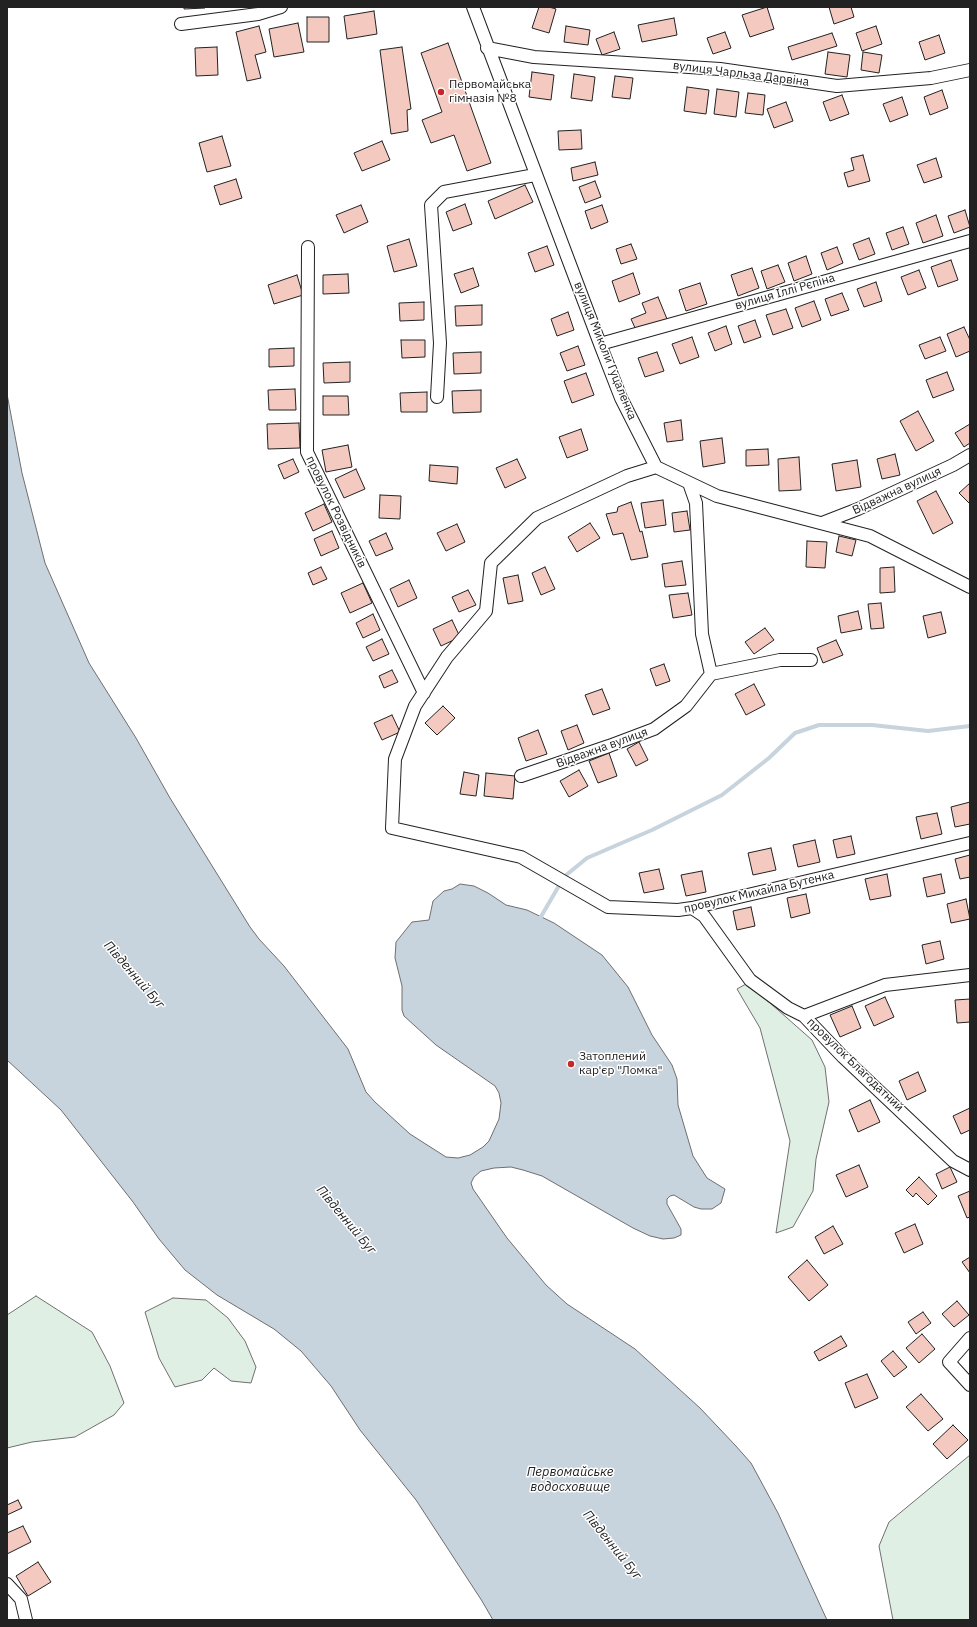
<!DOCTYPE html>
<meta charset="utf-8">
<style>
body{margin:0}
#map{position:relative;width:977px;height:1627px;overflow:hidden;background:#fff;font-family:"IBM Plex Sans",sans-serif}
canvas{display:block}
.frame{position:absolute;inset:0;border:8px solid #222;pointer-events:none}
</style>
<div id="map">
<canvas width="977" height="1627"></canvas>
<div class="frame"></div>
</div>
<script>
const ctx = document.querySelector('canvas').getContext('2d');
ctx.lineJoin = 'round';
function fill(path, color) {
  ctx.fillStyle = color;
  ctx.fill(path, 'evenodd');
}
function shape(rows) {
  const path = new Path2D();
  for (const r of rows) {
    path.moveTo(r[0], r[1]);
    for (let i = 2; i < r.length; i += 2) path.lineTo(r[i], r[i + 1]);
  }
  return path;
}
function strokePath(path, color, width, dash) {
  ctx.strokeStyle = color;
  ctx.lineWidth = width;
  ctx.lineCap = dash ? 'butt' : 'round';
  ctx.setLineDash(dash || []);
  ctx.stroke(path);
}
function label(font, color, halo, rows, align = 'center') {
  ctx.font = font + ' "IBM Plex Sans",sans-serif';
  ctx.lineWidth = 3;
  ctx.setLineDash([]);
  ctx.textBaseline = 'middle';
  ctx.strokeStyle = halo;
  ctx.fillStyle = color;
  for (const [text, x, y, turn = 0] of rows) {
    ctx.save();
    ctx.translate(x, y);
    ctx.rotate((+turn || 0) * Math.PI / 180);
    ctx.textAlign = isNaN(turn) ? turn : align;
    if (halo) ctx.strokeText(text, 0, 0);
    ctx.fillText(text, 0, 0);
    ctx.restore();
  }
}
const green = shape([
 [746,984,761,995,812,1040,825,1067,829,1102,816,1159,813,1191,793,1227,776,1233,790,1141,760,1028,737,989,746,984],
 [36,1296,92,1332,110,1366,124,1403,114,1415,75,1437,32,1442,7,1448,7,1315,36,1296],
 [173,1298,206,1300,228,1318,245,1341,256,1367,251,1383,231,1381,214,1368,202,1380,175,1387,159,1358,145,1312,173,1298],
 [970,1455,970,1620,893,1620,879,1546,889,1522,970,1455]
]);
fill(green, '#e0efe3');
strokePath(green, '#6f6f6f', 1);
const water = shape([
 [7,394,22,473,45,563,89,663,136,738,170,798,250,927,259,939,284,966,348,1049,366,1092,375,1102,410,1134,446,1157,458,1158,470,1155,483,1147,489,1141,499,1119,501,1103,499,1093,495,1086,436,1045,404,1016,402,1010,402,986,395,958,396,942,412,922,429,920,433,901,444,891,452,889,460,884,474,886,488,893,506,905,527,910,554,923,602,955,628,987,652,1035,672,1065,677,1079,678,1105,693,1156,707,1178,725,1189,721,1203,712,1209,701,1209,694,1207,674,1195,670,1196,667,1199,667,1204,681,1229,681,1235,674,1238,663,1239,650,1236,633,1228,542,1176,523,1170,511,1167,494,1168,481,1171,474,1177,471,1183,473,1189,507,1238,546,1285,567,1304,635,1349,700,1408,735,1445,751,1463,778,1513,827,1620,493,1620,482,1601,416,1500,360,1430,331,1386,301,1351,274,1329,217,1295,185,1270,159,1239,133,1202,61,1110,7,1060,7,394]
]);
fill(water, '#c7d3dd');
strokePath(water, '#6f6f6f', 1);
strokePath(shape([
 [565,876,587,858,652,830,722,795,769,758,795,733,819,725,872,725,928,731,970,726],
 [539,920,560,884]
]), '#c7d3dd', 4);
const building = shape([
 [184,7,205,7,205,8,184,9,184,7],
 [539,7,549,7,556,9,549,33,532,28,539,7],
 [767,7,774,29,750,37,742,15,767,7],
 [829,7,851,7,854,17,834,24,829,7],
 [374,11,377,34,347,39,344,16,374,11],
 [307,17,329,17,329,42,307,42,307,17],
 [674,18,677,35,642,42,638,25,674,18],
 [298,23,304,52,274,57,269,29,298,23],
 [259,26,266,52,255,55,261,78,247,81,236,32,259,26],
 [566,26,590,30,588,45,564,42,566,26],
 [876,26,882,44,862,51,856,33,876,26],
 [614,32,620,49,602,55,596,39,614,32],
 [725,32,731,48,713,54,707,38,725,32],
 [832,33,837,46,792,60,788,47,832,33],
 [939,35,945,53,925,60,919,42,939,35],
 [448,43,491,163,467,171,454,135,431,143,422,120,442,112,421,53,448,43],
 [217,47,218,75,196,76,195,48,217,47],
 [402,47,411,109,407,110,408,131,391,134,380,50,402,47],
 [828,52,850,55,847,77,825,74,828,52],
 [863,52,882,55,879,73,861,70,863,52],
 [532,72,554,75,551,100,529,97,532,72],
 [574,74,595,77,592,101,571,98,574,74],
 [615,76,633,78,630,99,612,97,615,76],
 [687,87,709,90,706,114,684,111,687,87],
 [717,89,739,92,736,117,714,114,717,89],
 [942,90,948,108,930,115,924,97,942,90],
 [748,93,765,95,763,115,745,113,748,93],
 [842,95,849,114,830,121,823,102,842,95],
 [902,97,908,115,890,122,883,104,902,97],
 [786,102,793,121,774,128,767,109,786,102],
 [581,130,582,149,559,150,558,131,581,130],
 [222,136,231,166,207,172,199,143,222,136],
 [382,141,390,160,362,171,354,153,382,141],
 [863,155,870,181,848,187,844,173,854,170,851,158,863,155],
 [936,158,942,177,924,183,917,165,936,158],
 [595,162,598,175,573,181,571,168,595,162],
 [236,179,242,198,220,205,214,186,236,179],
 [595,181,601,197,585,203,579,187,595,181],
 [525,185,533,202,495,219,488,201,525,185],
 [465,204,472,224,453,231,446,212,465,204],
 [361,205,368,222,344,233,336,215,361,205],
 [602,205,608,222,591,229,585,211,602,205],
 [965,210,970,227,954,233,948,216,965,210],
 [936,215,943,236,923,243,916,223,936,215],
 [903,227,909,244,892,250,886,233,903,227],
 [869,238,875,254,859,260,853,244,869,238],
 [409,239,417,266,394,272,387,246,409,239],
 [631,244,637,259,621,264,616,249,631,244],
 [547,246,554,265,535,272,528,253,547,246],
 [837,247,843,263,827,270,821,253,837,247],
 [806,256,812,274,794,281,788,263,806,256],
 [951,260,958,280,938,287,931,267,951,260],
 [778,265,785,282,767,289,761,271,778,265],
 [473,268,479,286,461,293,454,274,473,268],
 [752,268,759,288,738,296,731,275,752,268],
 [919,270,926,288,908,295,901,277,919,270],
 [633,273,640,294,619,302,612,281,633,273],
 [348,274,349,293,323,294,323,275,348,274],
 [297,275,303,295,274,304,268,285,297,275],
 [876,282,882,301,864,307,857,289,876,282],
 [700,283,707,304,686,311,679,290,700,283],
 [842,293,849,310,831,316,825,299,842,293],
 [658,297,667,319,636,330,631,319,646,313,642,303,658,297],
 [814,301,821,320,802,327,795,308,814,301],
 [424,302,424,320,400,321,399,303,424,302],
 [482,305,482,325,456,326,455,306,482,305],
 [786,309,793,328,773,335,766,315,786,309],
 [568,312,574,330,557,336,551,319,568,312],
 [755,320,761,337,744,343,738,326,755,320],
 [726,326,732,344,715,351,708,333,726,326],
 [964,327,970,340,970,351,956,357,947,334,964,327],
 [692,337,699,357,680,364,672,344,692,337],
 [940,337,946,351,925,359,919,345,940,337],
 [401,340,425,340,425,357,402,358,401,340],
 [578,346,585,365,567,371,560,353,578,346],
 [294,348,294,366,269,367,269,349,294,348],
 [481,352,481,373,454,374,453,353,481,352],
 [657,352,664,371,645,377,638,358,657,352],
 [350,362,350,382,324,383,323,363,350,362],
 [947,372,954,390,933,398,926,380,947,372],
 [586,373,594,395,572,403,564,381,586,373],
 [295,389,296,410,269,410,268,390,295,389],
 [481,390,481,412,453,413,452,391,481,390],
 [427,392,427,412,401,412,400,393,427,392],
 [323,396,348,396,349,415,323,415,323,396],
 [918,411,934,441,916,451,900,421,918,411],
 [681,420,683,440,667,442,664,423,681,420],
 [299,423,300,448,268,449,267,424,299,423],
 [970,424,970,443,964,447,955,433,970,424],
 [581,429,588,450,567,458,559,437,581,429],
 [722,438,725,463,703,467,700,441,722,438],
 [348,445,352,467,326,472,322,450,348,445],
 [768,449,769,465,746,466,746,450,768,449],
 [895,454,900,475,882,479,877,459,895,454],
 [799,457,801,490,779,491,778,459,799,457],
 [293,459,299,472,284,479,278,465,293,459],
 [517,459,526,478,505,488,496,468,517,459],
 [857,460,861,487,836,491,832,464,857,460],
 [430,465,458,467,457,484,429,481,430,465],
 [356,469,365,489,344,498,335,479,356,469],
 [970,483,970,502,969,503,959,493,970,483],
 [936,491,953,523,933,534,917,501,936,491],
 [380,495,401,496,400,519,379,518,380,495],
 [663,500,666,525,645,528,641,503,663,500],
 [631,502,640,532,642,531,648,557,631,560,623,533,613,535,606,514,617,512,618,507,631,502],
 [324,504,332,522,313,531,305,513,324,504],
 [687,511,690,530,674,532,672,513,687,511],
 [590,523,600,538,577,552,568,537,590,523],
 [457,524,465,542,446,551,437,533,457,524],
 [332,531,339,548,321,556,314,539,332,531],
 [386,533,393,549,376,556,369,541,386,533],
 [839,536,856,540,852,556,836,552,839,536],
 [807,541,827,542,825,568,806,567,807,541],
 [682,561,686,585,665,587,662,564,682,561],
 [321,567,327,579,313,585,308,573,321,567],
 [545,567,555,589,541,595,532,573,545,567],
 [894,567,895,592,880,593,880,568,894,567],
 [518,575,523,601,508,604,503,578,518,575],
 [409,580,417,598,398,607,390,589,409,580],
 [363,583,372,603,350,613,341,593,363,583],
 [468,590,476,605,459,612,452,597,468,590],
 [688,593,692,615,673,618,669,595,688,593],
 [881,603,884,628,871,629,868,604,881,603],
 [858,611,862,629,841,633,838,616,858,611],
 [941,612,946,633,928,638,923,616,941,612],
 [373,614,380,630,363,638,356,623,373,614],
 [452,620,460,637,441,646,433,629,452,620],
 [765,628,774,640,754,654,745,642,765,628],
 [382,639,389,654,373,661,366,647,382,639],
 [836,640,843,655,823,663,817,648,836,640],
 [664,664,670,681,656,686,650,669,664,664],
 [392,670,398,682,384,688,379,676,392,670],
 [754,684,765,705,746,715,735,694,754,684],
 [602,689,610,709,593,715,585,695,602,689],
 [443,706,455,718,437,735,425,723,443,706],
 [392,715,400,732,382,740,374,723,392,715],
 [577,725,584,743,568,750,561,731,577,725],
 [538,730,547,754,526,761,518,738,538,730],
 [639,742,648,760,636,766,627,749,639,742],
 [609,753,617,776,598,783,589,761,609,753],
 [579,770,588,786,569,797,560,781,579,770],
 [464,772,479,775,476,796,460,794,464,772],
 [486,773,515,776,513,799,484,796,486,773],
 [970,802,970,824,955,827,951,807,970,802],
 [937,813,942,834,921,839,916,817,937,813],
 [851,836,855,854,837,858,833,840,851,836],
 [815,840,820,862,798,867,793,845,815,840],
 [771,848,776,870,753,875,748,853,771,848],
 [970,855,970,877,960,879,955,859,970,855],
 [659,869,664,889,644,893,639,873,659,869],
 [702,871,706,892,686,896,681,875,702,871],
 [887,874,891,896,870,900,865,879,887,874],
 [941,874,945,893,927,897,923,878,941,874],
 [806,894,810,913,791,918,787,898,806,894],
 [966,899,970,919,951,923,947,904,966,899],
 [751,907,755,926,737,930,733,911,751,907],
 [940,941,944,959,926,964,922,945,940,941],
 [885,997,894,1017,874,1026,865,1006,885,997],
 [970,999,970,1022,957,1023,955,1000,970,999],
 [852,1006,861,1028,840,1037,830,1015,852,1006],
 [918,1072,926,1091,907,1100,899,1081,918,1072],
 [870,1100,880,1122,858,1132,849,1110,870,1100],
 [970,1108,970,1130,961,1134,953,1116,970,1108],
 [859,1165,868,1187,846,1197,836,1175,859,1165],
 [950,1167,957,1182,942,1189,936,1174,950,1167],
 [919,1177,937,1196,928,1205,916,1193,913,1197,906,1190,919,1177],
 [970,1191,970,1217,967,1218,958,1196,970,1191],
 [915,1224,923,1244,904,1253,895,1233,915,1224],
 [833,1226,843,1244,824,1254,815,1237,833,1226],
 [970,1257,970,1273,962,1262,970,1257],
 [807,1260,828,1285,809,1301,788,1277,807,1260],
 [957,1301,969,1315,954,1327,942,1314,957,1301],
 [923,1312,931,1323,916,1334,908,1322,923,1312],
 [922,1334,935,1349,919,1363,906,1348,922,1334],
 [841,1336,847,1346,819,1361,814,1352,841,1336],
 [893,1351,907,1367,894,1377,881,1361,893,1351],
 [867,1374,878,1398,855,1408,845,1383,867,1374],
 [921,1394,943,1419,928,1431,906,1407,921,1394],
 [953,1425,968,1440,947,1459,933,1444,953,1425],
 [18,1500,22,1508,7,1515,7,1505,18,1500],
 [23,1526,31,1542,7,1554,7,1533,23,1526],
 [38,1562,51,1582,28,1596,16,1576,38,1562]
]);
fill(building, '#f3c9c0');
strokePath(building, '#222', 1);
const minor = shape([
 [473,7,600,344,621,398,656,467,717,496,870,536,970,587],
 [181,24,258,14,281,7],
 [487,48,534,57,720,69,837,86,931,78,970,70],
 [308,247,307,452,424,693],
 [600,344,970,241],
 [437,397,440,343,431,205,444,192,535,175],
 [656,467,627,476,537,518,491,563,486,611,447,657,415,706,395,759,392,828,521,857,608,907,678,910,692,908,970,843],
 [822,523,858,509,953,465,970,455],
 [711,674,780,660,811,660],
 [521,776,609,746,654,729,686,706,711,674,702,634,696,503,689,483],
 [692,908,704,916,750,980,788,1008,804,1016,843,1057,953,1161,970,1170],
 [804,1016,885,985,970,975],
 [970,1338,949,1362,970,1385],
 [7,1584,21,1599,26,1620]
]);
strokePath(minor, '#222', 14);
strokePath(minor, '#fff', 12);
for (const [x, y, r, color] of [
 [441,92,4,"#c62828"],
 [571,1064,4,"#c62828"]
]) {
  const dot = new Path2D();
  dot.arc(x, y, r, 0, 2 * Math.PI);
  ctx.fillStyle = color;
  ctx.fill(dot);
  strokePath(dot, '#fff', 1.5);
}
label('12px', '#222', '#fff', [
 ["вулиця Чарльза Дарвіна",741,74,7],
 ["вулиця Іллі Рєпіна",785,292,-16],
 ["вулиця Миколи Гуцаленка",605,351,68],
 ["Відважна вулиця",897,491,-25],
 ["провулок Розвідників",336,512,64],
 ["Відважна вулиця",602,748,-20],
 ["провулок Михайла Бутенка",759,892,-13],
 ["провулок Благодатний",855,1065,44]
]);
label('12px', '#222', '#fff', [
 ["Первомайська",449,85],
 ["гімназія №8",449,99],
 ["Затоплений",579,1057],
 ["кар'єр \"Ломка\"",579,1071]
], 'left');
label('italic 13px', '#222', '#fff', [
 ["Південний Буг",134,975,49],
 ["Південний Буг",346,1220,50],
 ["Первомайське",570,1472],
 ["водосховище",570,1487],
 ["Південний Буг",612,1545,51]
]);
</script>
